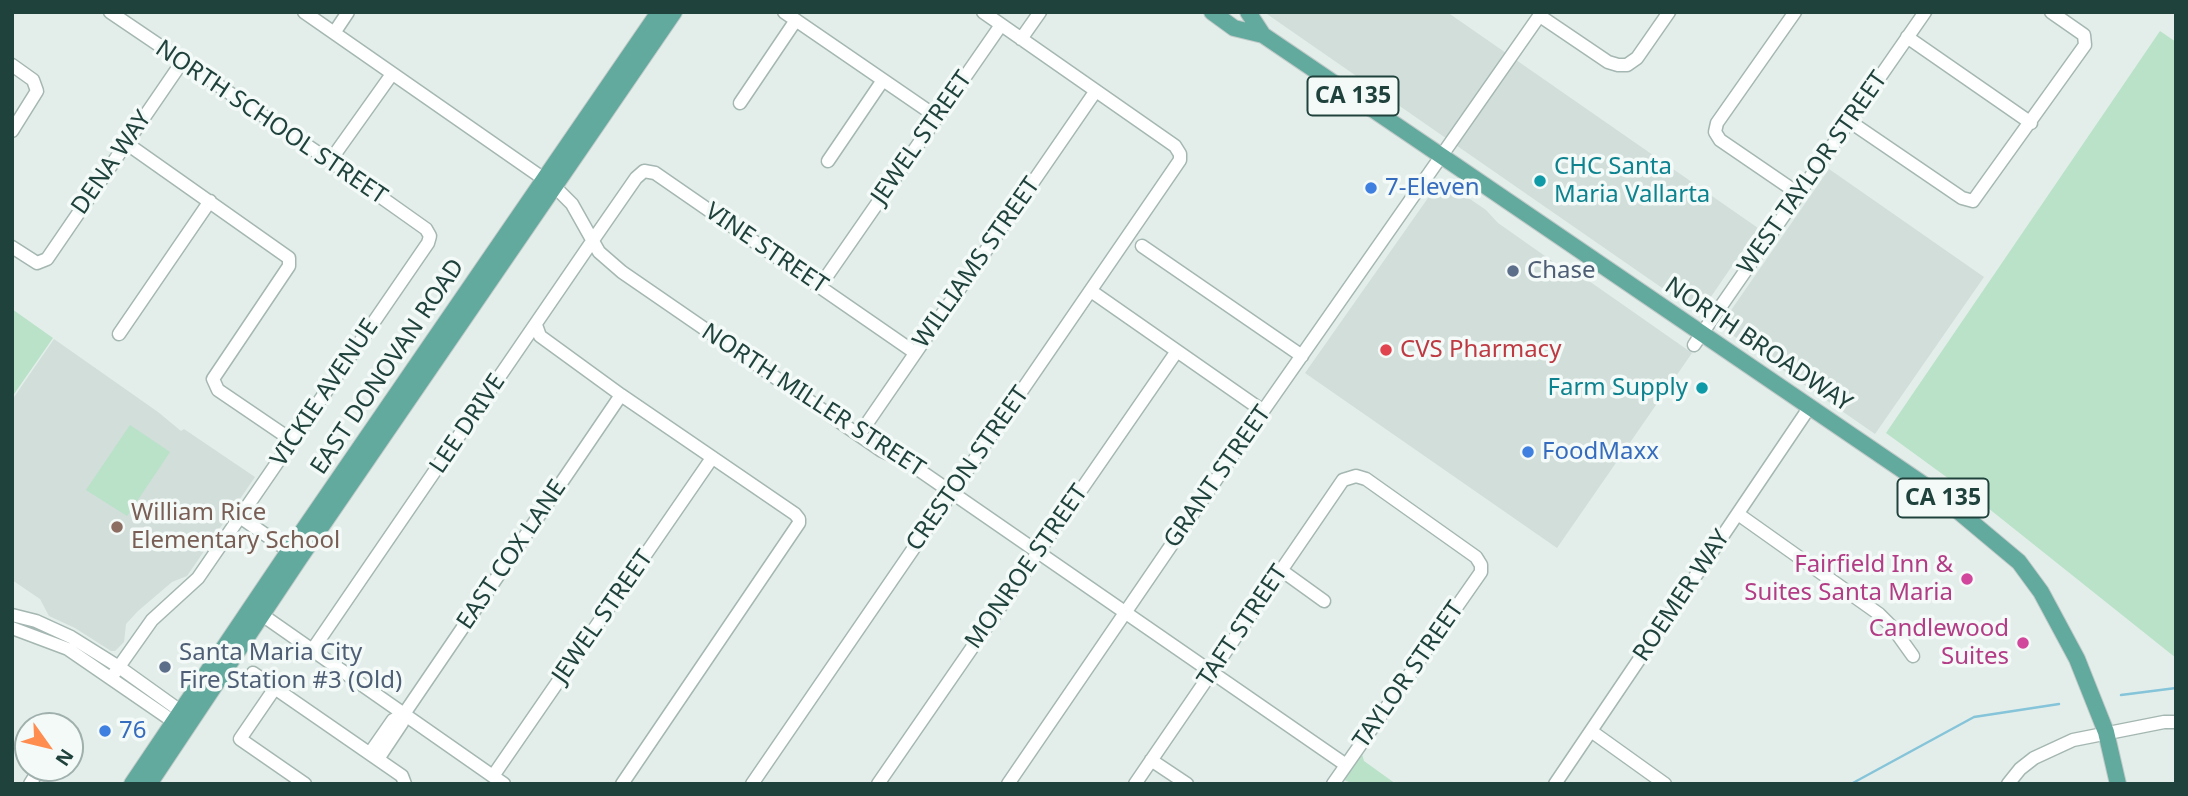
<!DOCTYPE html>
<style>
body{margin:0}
#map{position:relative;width:2188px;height:796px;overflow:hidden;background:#e3eeea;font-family:"Noto Sans",sans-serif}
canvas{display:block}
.frame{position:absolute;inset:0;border:14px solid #20423c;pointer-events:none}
.north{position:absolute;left:14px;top:712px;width:70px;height:70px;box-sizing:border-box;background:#f4faf8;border:2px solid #9fb0ad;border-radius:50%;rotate:124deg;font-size:19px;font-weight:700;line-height:28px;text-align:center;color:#20423c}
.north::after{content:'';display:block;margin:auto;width:24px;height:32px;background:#ff8d50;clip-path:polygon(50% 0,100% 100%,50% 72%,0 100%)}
</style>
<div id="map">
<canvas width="2188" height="796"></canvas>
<div class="frame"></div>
<div class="north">N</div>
</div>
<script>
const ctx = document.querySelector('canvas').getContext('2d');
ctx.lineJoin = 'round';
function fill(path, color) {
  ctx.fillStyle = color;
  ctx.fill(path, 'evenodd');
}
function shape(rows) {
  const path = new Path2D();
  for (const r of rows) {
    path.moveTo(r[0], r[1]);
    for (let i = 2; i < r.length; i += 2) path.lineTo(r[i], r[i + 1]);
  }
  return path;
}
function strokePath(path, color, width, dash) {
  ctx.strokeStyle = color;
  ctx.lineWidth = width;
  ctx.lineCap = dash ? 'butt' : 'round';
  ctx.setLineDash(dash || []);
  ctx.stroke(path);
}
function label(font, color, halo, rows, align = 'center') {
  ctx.font = font + ' "Noto Sans",sans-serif';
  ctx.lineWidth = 7;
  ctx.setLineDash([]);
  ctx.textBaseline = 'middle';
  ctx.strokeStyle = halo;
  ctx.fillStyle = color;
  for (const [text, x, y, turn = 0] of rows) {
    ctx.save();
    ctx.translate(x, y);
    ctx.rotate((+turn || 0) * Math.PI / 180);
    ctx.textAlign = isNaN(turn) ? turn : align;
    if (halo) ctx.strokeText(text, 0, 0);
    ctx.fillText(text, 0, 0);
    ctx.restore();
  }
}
fill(shape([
 [1264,12,1447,12,1758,228,1704,307,1691,308],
 [1829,169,1984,277,1875,434,1728,332,1724,324,1727,316],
 [1448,184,1486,210,1498,223,1572,275,1579,274,1692,353,1557,548,1305,373,1435,188],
 [54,339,158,412,181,431,184,429,255,477,187,576,172,582,138,611,126,624,124,642,115,651,111,651,75,628,49,616,40,599,12,580,12,400]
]), '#d1deda');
fill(shape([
 [2160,31,2176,42,2176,658,1978,500,1886,433],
 [12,309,53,338,12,397],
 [130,425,170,452,127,516,86,490],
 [1362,754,1364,761,1396,784,1354,784,1344,780]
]), '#b9e2c8');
strokePath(shape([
 [2121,695,2176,688],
 [1851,784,1974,717,2059,704]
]), '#85c4d9', 2.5);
const minor = shape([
 [110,12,330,161,426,229,430,236,428,243,198,578,152,620,111,678],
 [304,12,554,186,572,204,599,252,622,272,882,451,909,463,1346,765],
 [784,12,937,117],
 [1795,12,1717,123,1715,132,1720,140,1799,194],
 [1540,16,1608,62,1618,65,1627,65,1637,58,1669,12],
 [334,33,348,12],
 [1907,37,2031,123],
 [1021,39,1040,12],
 [12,65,33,80,37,91,12,131],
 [740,103,796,20],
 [1849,121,1962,198,1973,201,2085,45,2084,35,2051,12],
 [126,143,289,258,289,266,213,379,218,390,293,441],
 [330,161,392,74],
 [828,161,883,80],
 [1142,246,1302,356],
 [12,247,37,263,47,259,182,62],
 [820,286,1001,25],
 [1091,291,1263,411],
 [536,325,540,336,621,395,795,514,799,519,799,523,622,784],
 [119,334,210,201],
 [1694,345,1925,12],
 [859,435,1095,92],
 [1738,514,1879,614,1893,628,1913,656],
 [240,517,296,556],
 [1281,570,1324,601],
 [255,610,504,784],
 [12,615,36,621,71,637,119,667,186,715],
 [12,628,68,649,180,726],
 [313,649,593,240,636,178,644,171,655,173,914,352],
 [253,673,402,776,405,784],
 [275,688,240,739,305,784],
 [1591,731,1665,784],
 [370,753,393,720,404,714],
 [378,759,402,723,404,714,621,395],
 [1151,760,1187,784],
 [493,776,712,458],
 [30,784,40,768],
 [752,784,1180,160,1180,154,1175,146,983,12],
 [878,784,1177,351],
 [1008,784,1263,411,1542,12],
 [1135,784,1343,480,1356,476,1366,479,1476,557,1481,565,1481,572,1333,784],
 [1555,784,1809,408],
 [2008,784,2020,769,2034,758,2073,740,2164,722,2176,722]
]);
const major = shape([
 [1212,12,1234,28,1263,35,1443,157,1939,495,2019,562,2041,592,2077,659,2106,732,2118,784],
 [1248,12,1263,35],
 [132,784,289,551,659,12],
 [149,784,299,559,674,12]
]);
strokePath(minor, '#a5b7b2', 15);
strokePath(major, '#c1cac8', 18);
strokePath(minor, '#fff', 12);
strokePath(major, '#62a99e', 16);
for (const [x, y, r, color] of [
 [1540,181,7,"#0f9aa8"],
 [1371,188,7,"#3f7fe0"],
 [1513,271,7,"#5c6f8a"],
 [1386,350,7,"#e0444e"],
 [1702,388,7,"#0f9aa8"],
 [1528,452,7,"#3f7fe0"],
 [117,527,7,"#8d6e63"],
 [1967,579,7,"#d1479c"],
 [2023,643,7,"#d1479c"],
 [165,667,7,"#5c6f8a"],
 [105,731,7,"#3f7fe0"]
]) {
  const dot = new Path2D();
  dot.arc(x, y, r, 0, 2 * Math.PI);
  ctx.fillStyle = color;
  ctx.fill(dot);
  strokePath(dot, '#f4faf8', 2.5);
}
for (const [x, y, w] of [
 [1353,96,91],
 [1943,498,91]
]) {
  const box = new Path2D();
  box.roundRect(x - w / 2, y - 19.5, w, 39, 5);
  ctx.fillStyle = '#f4faf8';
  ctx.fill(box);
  strokePath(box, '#20423c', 2);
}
label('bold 23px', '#20423c', null, [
 ["CA 135",1353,96],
 ["CA 135",1943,498]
]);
label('24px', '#20423c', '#f4faf8', [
 ["NORTH SCHOOL STREET",271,123,34],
 ["JEWEL STREET",922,138,-55],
 ["DENA WAY",112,163,-55],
 ["WEST TAYLOR STREET",1813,173,-55],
 ["VINE STREET",766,249,34],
 ["WILLIAMS STREET",977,263,-55],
 ["NORTH BROADWAY",1758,345,34],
 ["EAST DONOVAN ROAD",388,367,-56],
 ["VICKIE AVENUE",325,393,-56],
 ["NORTH MILLER STREET",813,401,33],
 ["LEE DRIVE",468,424,-56],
 ["CRESTON STREET",968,469,-55],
 ["GRANT STREET",1218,477,-55],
 ["EAST COX LANE",512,555,-56],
 ["MONROE STREET",1027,567,-55],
 ["ROEMER WAY",1682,596,-56],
 ["JEWEL STREET",603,617,-55],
 ["TAFT STREET",1243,626,-56],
 ["TAYLOR STREET",1409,675,-55]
]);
label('24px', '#0d838f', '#f4faf8', [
 ["CHC Santa",1554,167],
 ["Maria Vallarta",1554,195],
 ["Farm Supply",1688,388,"right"]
], 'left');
label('24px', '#366cbe', '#f4faf8', [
 ["7-Eleven",1385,188],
 ["FoodMaxx",1542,452],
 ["76",119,731]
], 'left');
label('24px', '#4e5e75', '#f4faf8', [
 ["Chase",1527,271],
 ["Santa Maria City",179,653],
 ["Fire Station #3 (Old)",179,681]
], 'left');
label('24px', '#be3a42', '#f4faf8', [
 ["CVS Pharmacy",1400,350]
], 'left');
label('24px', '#785e54', '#f4faf8', [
 ["William Rice",131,513],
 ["Elementary School",131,541]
], 'left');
label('24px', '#b23c85', '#f4faf8', [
 ["Fairfield Inn &",1953,565],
 ["Suites Santa Maria",1953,593],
 ["Candlewood",2009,629],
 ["Suites",2009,657]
], 'right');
</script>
